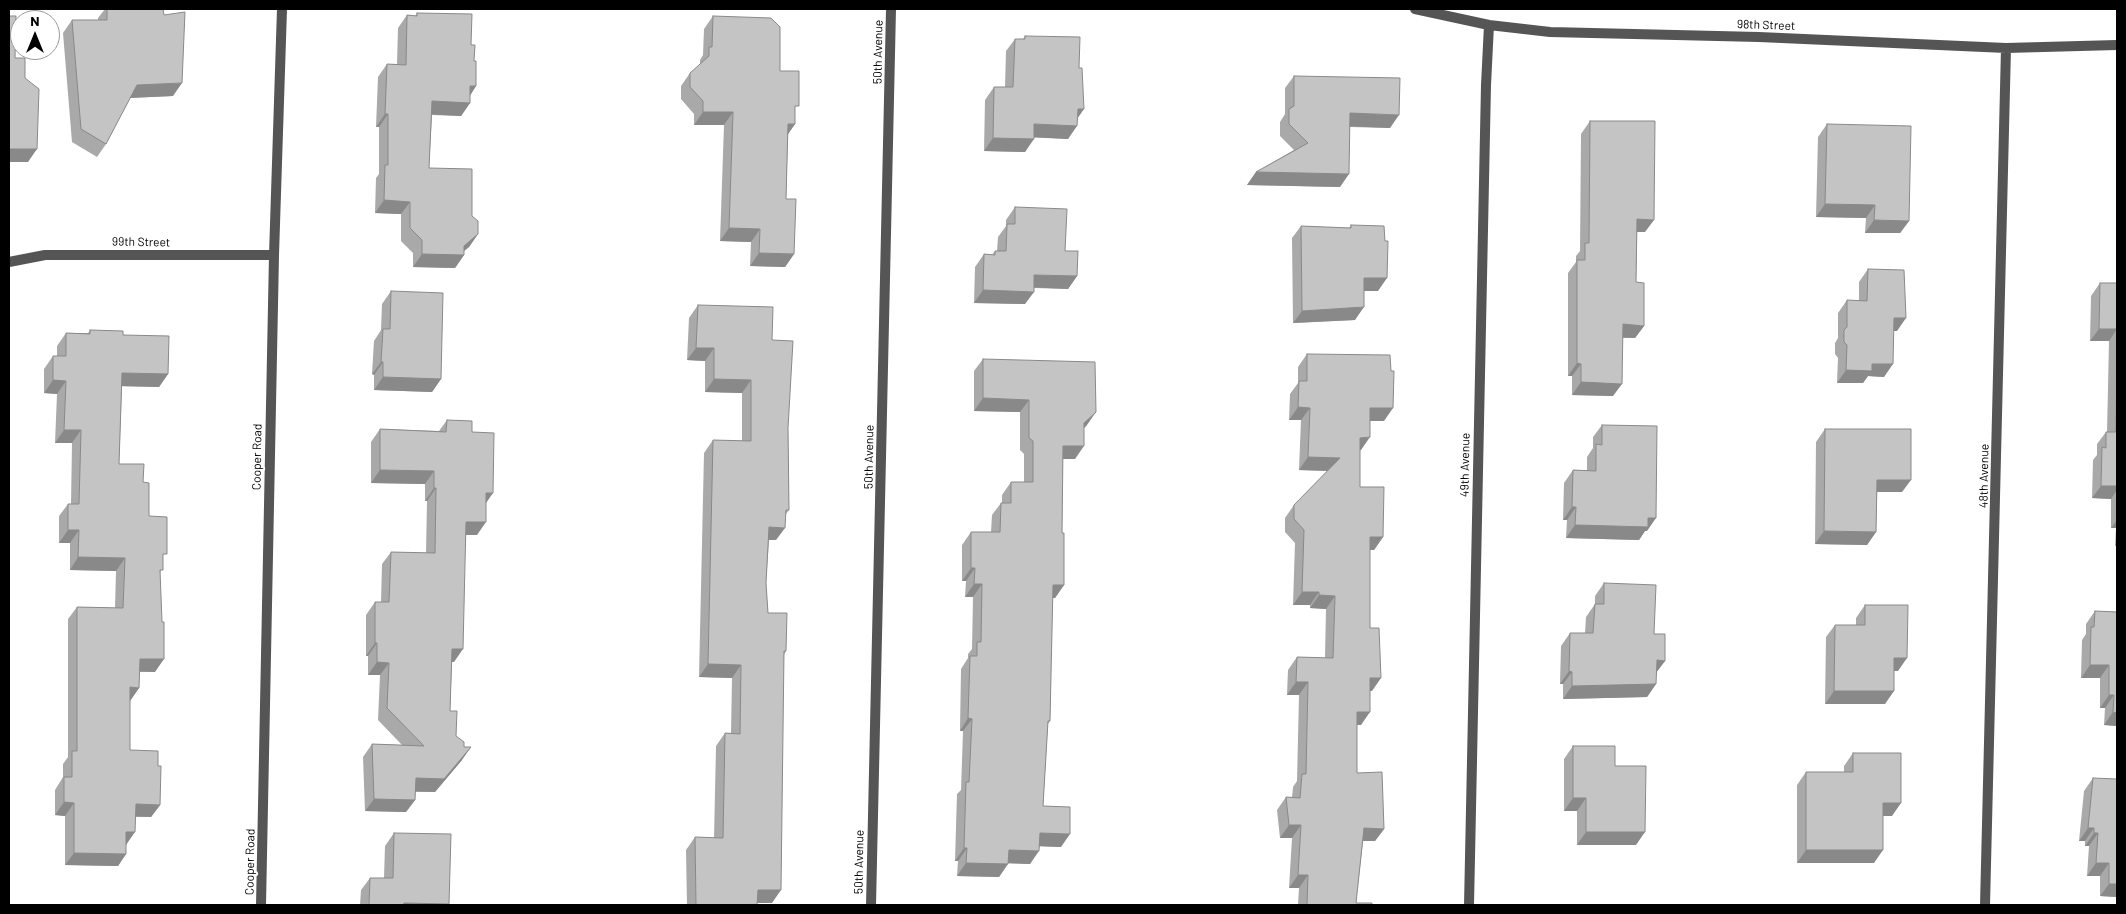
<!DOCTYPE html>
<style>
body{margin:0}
#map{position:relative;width:2126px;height:914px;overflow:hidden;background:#fff;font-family:Barlow,sans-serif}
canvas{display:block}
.frame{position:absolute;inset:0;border:10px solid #000;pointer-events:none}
.north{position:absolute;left:10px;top:10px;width:50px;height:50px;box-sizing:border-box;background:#fff;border:1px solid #999;border-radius:50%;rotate:0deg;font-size:14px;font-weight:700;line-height:20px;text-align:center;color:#000}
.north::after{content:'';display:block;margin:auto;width:18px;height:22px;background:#000;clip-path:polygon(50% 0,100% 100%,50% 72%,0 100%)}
</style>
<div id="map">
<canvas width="2126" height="914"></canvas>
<div class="frame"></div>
<div class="north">N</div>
</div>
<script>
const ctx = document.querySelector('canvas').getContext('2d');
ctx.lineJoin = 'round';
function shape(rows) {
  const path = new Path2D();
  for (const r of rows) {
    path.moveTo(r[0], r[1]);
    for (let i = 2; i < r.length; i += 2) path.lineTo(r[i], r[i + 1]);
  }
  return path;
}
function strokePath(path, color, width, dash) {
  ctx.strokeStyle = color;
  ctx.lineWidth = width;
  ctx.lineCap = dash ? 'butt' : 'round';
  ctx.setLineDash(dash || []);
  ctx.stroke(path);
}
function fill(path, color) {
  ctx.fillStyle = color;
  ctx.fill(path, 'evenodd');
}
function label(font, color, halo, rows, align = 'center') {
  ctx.font = font + ' Barlow,sans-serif';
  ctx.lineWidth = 4;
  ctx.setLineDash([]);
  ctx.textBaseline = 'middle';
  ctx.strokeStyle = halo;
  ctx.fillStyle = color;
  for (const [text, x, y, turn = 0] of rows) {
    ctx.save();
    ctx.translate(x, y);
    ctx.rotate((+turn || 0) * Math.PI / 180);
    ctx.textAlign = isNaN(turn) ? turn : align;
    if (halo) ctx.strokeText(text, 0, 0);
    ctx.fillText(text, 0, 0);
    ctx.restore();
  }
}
strokePath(shape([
 [1415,9,1489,25,1550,32,1759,37,2006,48,2117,45],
 [9,262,45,255,274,255],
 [261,905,274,255,282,9],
 [871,905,891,9],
 [1469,905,1486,85,1489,25],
 [1985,905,2006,48]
]), '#555', 10);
fill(shape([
 [105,9,163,9,173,96,130,98,106,144,97,157,72,142,63,33,72,20,98,20,98,18],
 [417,13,471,45,476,86,470,95,470,103,461,116,432,115,429,168,472,216,478,234,469,247,464,251,464,255,455,268,413,267,413,253,401,241,401,214,375,213,376,178,379,174,379,127,376,127,378,77,387,64,397,64,398,28,407,15,415,16],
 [713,16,780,71,795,111,795,124,788,134,786,199,794,254,785,267,750,266,751,242,720,241,724,125,694,125,694,114,681,99,681,86,690,73,700,65,700,60,703,55,704,29],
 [1025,36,1078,118,1068,139,1034,137,1025,152,984,151,985,100,994,87,1005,87,1006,51,1015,39,1023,39],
 [1294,76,1390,128,1350,127,1340,187,1247,185,1256,172,1294,150,1280,136,1280,122,1285,114,1285,88],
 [1590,121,1645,232,1637,232,1636,282,1644,326,1635,338,1623,338,1613,396,1572,395,1572,376,1568,376,1568,273,1576,262,1576,256,1580,251,1581,134],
 [1827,124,1909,221,1900,233,1865,233,1866,218,1816,217,1818,137],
 [2117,184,2117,238,2116,238,2116,185],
 [1015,207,1065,251,1077,276,1068,289,1034,288,1025,304,974,303,975,267,984,254,992,255,995,251,997,251,998,237,1006,226,1006,220],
 [1351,225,1378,291,1364,291,1355,320,1293,323,1292,238,1301,226,1349,228],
 [1868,269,1897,331,1893,331,1884,377,1868,376,1863,383,1837,383,1838,358,1835,354,1835,343,1838,338,1838,313,1847,300,1859,301,1859,282],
 [2100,283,2117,283,2117,546,2115,546,2116,528,2111,528,2111,499,2092,498,2093,460,2097,455,2097,444,2106,432,2107,432,2109,341,2090,341,2091,296],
 [391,291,441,379,432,392,374,390,374,375,372,374,374,341,381,330,382,304],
 [698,305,772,340,788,428,789,510,786,514,776,540,769,540,766,583,768,613,786,651,784,655,772,903,757,903,757,905,687,905,686,850,695,837,714,838,716,746,725,733,731,733,732,678,699,677,704,453,713,440,742,441,742,393,705,392,705,361,687,360,689,318],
 [90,330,123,335,168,374,159,387,122,386,119,464,143,482,149,516,163,559,160,574,155,672,139,672,139,688,130,701,130,750,158,766,160,805,151,817,135,817,126,845,126,854,118,866,65,865,65,816,55,815,55,790,63,777,63,764,68,757,68,619,77,607,115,608,116,571,70,570,70,543,59,543,59,516,68,504,71,504,72,443,55,443,57,394,44,393,44,369,53,356,57,356,57,346,66,333,88,333],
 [1307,354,1384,421,1370,421,1361,450,1360,450,1360,487,1383,537,1374,550,1370,550,1370,628,1372,691,1370,691,1361,725,1357,725,1357,773,1384,829,1375,841,1363,841,1356,903,1372,905,1298,905,1299,888,1289,888,1292,838,1280,838,1277,810,1286,797,1292,798,1293,787,1297,781,1299,695,1287,695,1288,670,1297,657,1325,658,1326,609,1310,608,1310,605,1293,605,1295,543,1285,532,1285,518,1294,505,1328,471,1299,470,1301,420,1289,420,1290,394,1298,383,1298,367],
 [983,359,1087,425,1084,428,1075,459,1063,459,1062,533,1064,585,1055,598,1052,598,1050,721,1048,724,1043,806,1061,847,1040,846,1030,864,1008,863,999,877,957,876,958,861,955,861,957,794,961,790,963,731,960,731,961,669,968,658,968,654,972,649,973,597,965,597,966,581,962,581,962,545,971,532,991,532,992,515,1001,503,1002,503,1002,495,1011,482,1024,482,1024,454,1020,450,1020,412,974,411,974,371],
 [447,420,472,432,486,503,477,535,466,535,454,662,452,662,450,711,462,760,435,792,415,792,415,800,406,812,365,811,363,757,372,744,402,745,378,720,380,675,368,675,368,656,366,656,366,615,375,602,381,602,382,564,391,552,426,553,427,501,425,501,425,484,371,483,371,442,380,429,439,431],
 [1602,425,1647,531,1645,531,1639,540,1566,538,1567,520,1563,520,1564,483,1573,470,1587,471,1587,457,1593,448,1593,437],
 [1825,429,1902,492,1877,492,1876,532,1867,545,1815,544,1816,442],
 [1604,583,1654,634,1665,661,1656,672,1656,684,1647,697,1563,699,1563,684,1560,684,1561,646,1570,633,1585,633,1586,617,1595,604,1595,596],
 [1865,605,1898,671,1894,671,1885,704,1825,704,1826,637,1835,625,1856,625,1856,618],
 [2095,611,2117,612,2117,726,2104,725,2105,708,2100,708,2100,678,2081,678,2082,640,2086,634,2086,624],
 [1573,746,1615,766,1636,845,1577,845,1577,811,1564,811,1564,759],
 [1853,753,1892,816,1883,816,1874,863,1797,863,1797,785,1806,772,1844,772,1844,766],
 [2093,778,2117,897,2100,896,2100,876,2087,876,2089,846,2085,846,2085,841,2079,841,2084,791],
 [394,833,449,904,448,905,360,905,361,890,370,878,384,878,385,846]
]), '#a9a9a9');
fill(shape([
 [182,83,173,96,128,98,137,85],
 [470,86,476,86,468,99],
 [432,101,470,103,461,116,423,114],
 [1078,109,1084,109,1075,122],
 [703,112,733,112,724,125,694,125],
 [1350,113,1399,115,1390,128,1341,126],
 [385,114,388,114,379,127,376,127],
 [788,124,795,124,786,137],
 [1034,124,1077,126,1068,139,1025,137],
 [993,138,1034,139,1025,152,984,151],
 [9,149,37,149,28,162,9,162],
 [1256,172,1349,174,1340,187,1247,185],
 [384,200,410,202,401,214,375,213],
 [1825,204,1875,205,1866,218,1816,217],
 [1637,219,1654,220,1645,232,1628,232],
 [1874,220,1909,221,1900,233,1865,233],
 [729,228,760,229,751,242,720,241],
 [478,234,469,247,459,255,464,255,455,268,413,267,422,254,464,246],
 [759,253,794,254,785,267,750,266],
 [1034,275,1077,276,1068,289,1025,287],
 [1364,278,1387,278,1378,291,1355,291],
 [983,290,1034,292,1025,304,974,303],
 [1364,307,1355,320,1293,323,1302,311],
 [1894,318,1906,318,1897,331,1885,331],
 [1623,324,1644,326,1635,338,1614,337],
 [2099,329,2117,329,2109,341,2090,341],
 [696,348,714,348,705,361,687,360],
 [381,362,383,362,374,375,372,374],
 [1577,363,1581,364,1572,376,1568,376],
 [1872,364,1893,364,1884,377,1868,376,1863,383,1837,383,1846,370],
 [122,373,168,374,159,387,113,386],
 [383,377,441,379,432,392,374,390],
 [714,379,751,380,742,393,705,392],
 [53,380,66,381,57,394,44,393],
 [1581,382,1622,384,1613,396,1572,395],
 [983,398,1029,400,1020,412,974,411],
 [1298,407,1310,408,1301,420,1289,420],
 [1370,408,1393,408,1384,421,1361,421],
 [1096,412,1087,425,1076,436,1084,423],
 [64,430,81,430,72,443,55,443],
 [1370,437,1361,450,1351,450,1360,438],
 [1063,446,1084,446,1075,459,1054,459],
 [1308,457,1340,458,1331,471,1299,470],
 [380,470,434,471,425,484,371,483],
 [1877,480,1911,480,1902,492,1868,492],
 [2101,486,2117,486,2117,490,2111,499,2092,498],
 [434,488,436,488,427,501,425,501],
 [486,493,493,493,484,506],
 [1572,507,1576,507,1567,520,1563,520],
 [1648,518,1656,518,1647,531,1645,531,1639,540,1566,538,1575,525],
 [2117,520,2117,527,2116,528,2111,528],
 [466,522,486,522,477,535,457,535],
 [769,527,785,528,776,540,760,540],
 [68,530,79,530,70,543,59,543],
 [1824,531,1876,532,1867,545,1815,544],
 [1370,537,1383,537,1374,550,1361,550],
 [78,557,125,558,116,571,70,570],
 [971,568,975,568,966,581,962,581],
 [974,584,982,584,973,597,965,597],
 [1053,585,1064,585,1055,598,1044,598],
 [1302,592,1319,592,1310,605,1293,605],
 [1319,595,1335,596,1326,609,1310,608],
 [375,643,377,643,368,656,366,656],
 [452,649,463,649,454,662,443,662],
 [1894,658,1907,658,1898,671,1885,671],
 [140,659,164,659,155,672,131,671],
 [1657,660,1665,661,1656,673],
 [377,662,389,663,380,675,368,675],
 [708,664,741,665,732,678,699,677],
 [2090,665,2109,665,2100,678,2081,678],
 [1569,671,1572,672,1563,684,1560,684],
 [1370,678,1381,678,1372,691,1361,690],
 [1296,682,1308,682,1299,695,1287,695],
 [1656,684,1647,697,1563,699,1572,686],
 [130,687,139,688,130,701],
 [1834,691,1894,691,1885,704,1825,704],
 [2109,695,2114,695,2105,708,2100,708],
 [1357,712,1370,712,1361,725,1348,725],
 [2113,712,2117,713,2117,726,2104,725],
 [968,718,972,719,963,731,960,731],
 [471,747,462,760,435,792,407,791,416,778],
 [1573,798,1586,798,1577,811,1564,811],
 [374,799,415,800,406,812,365,811],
 [64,802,74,803,65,816,55,815],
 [1883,803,1901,803,1892,816,1874,816],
 [136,804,160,805,151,817,127,816],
 [1289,825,1301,825,1292,838,1280,838],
 [1364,828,1384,829,1375,841,1355,841],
 [2088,828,2094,828,2085,841,2079,841],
 [126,832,135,832,126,845],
 [1586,832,1645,832,1636,845,1577,845],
 [1040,833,1070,834,1061,847,1031,846],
 [2094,833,2098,833,2089,846,2085,846],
 [964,848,967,848,958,861,955,861],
 [1009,850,1039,851,1030,864,1000,863],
 [1806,850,1883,850,1874,863,1797,863],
 [74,853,126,854,118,866,65,865],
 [966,863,1008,864,999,877,957,876],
 [2096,863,2109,863,2100,876,2087,876],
 [1298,875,1308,875,1299,888,1289,888],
 [2109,884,2117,884,2117,897,2100,896],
 [758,890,781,890,772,903,749,903],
 [404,903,449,904,448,905,402,905]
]), '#898989');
const building = shape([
 [107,9,163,9,164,15,185,12,182,83,137,85,106,144,81,129,72,20,107,20,107,9],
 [417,13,472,14,471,45,475,45,474,61,476,61,476,86,470,86,470,103,432,101,429,168,472,169,472,216,478,221,478,234,464,246,464,255,422,254,422,240,410,228,410,202,384,200,385,165,388,165,388,114,385,114,387,64,406,65,407,15,417,16,417,13],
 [9,16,16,16,15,58,25,58,25,78,39,89,37,149,9,149,9,16],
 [713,16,771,18,780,27,780,71,799,71,799,106,795,106,795,124,788,124,786,199,796,199,794,254,759,253,760,229,729,228,733,112,703,112,703,101,690,87,690,73,709,56,709,47,712,47,713,16],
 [1025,36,1080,37,1079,68,1082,68,1084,109,1078,109,1077,126,1034,124,1034,139,993,138,994,87,1013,87,1015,39,1025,39,1025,36],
 [1294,76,1400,78,1399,115,1350,113,1349,174,1256,172,1308,143,1289,124,1289,109,1294,106,1294,76],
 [1590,121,1655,121,1654,220,1637,219,1636,282,1644,283,1644,326,1623,324,1622,384,1581,382,1581,364,1577,363,1577,260,1585,260,1585,243,1589,243,1590,121],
 [1827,124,1911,126,1909,221,1874,220,1875,205,1825,204,1827,124],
 [1015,207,1067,209,1065,251,1078,251,1077,276,1034,275,1034,292,983,290,984,254,995,255,995,251,1006,251,1007,224,1015,224,1015,207],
 [1351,225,1384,226,1385,241,1388,241,1387,278,1364,278,1364,307,1302,311,1301,226,1351,228,1351,225],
 [1868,269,1904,270,1906,318,1894,318,1893,364,1872,364,1872,371,1846,370,1847,345,1844,342,1844,330,1847,327,1847,300,1867,301,1868,269],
 [2100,283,2117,283,2117,329,2099,329,2100,283],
 [391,291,443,293,441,379,383,377,383,362,381,362,383,329,390,329,391,291],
 [698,305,773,307,772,340,793,341,788,428,789,510,786,510,785,528,769,527,766,583,768,613,787,613,786,651,784,651,781,890,758,890,757,905,696,905,695,837,723,838,725,733,740,734,741,665,708,664,713,440,751,441,751,380,714,379,714,348,696,348,698,305],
 [90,330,123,331,123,335,169,336,168,374,122,373,119,464,144,464,143,482,149,483,149,516,167,517,167,554,163,554,163,570,160,570,162,622,164,622,164,659,140,659,139,688,130,687,130,750,158,751,158,766,161,766,160,805,136,804,135,832,126,832,126,854,74,853,74,803,64,802,64,777,72,777,72,751,77,751,77,607,123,608,125,558,78,557,79,530,68,530,68,504,79,504,81,430,64,430,66,381,53,380,53,356,66,356,66,333,90,334,90,330],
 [1307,354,1390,355,1391,371,1394,371,1393,408,1370,408,1370,437,1360,438,1360,487,1384,487,1383,537,1370,537,1370,628,1379,628,1381,678,1370,678,1370,712,1357,712,1357,773,1382,772,1384,829,1364,828,1356,903,1372,903,1372,905,1307,905,1308,875,1298,875,1301,825,1289,825,1286,797,1300,798,1302,774,1306,774,1308,682,1296,682,1297,657,1333,658,1335,596,1319,595,1319,592,1302,592,1304,530,1294,519,1294,505,1340,458,1308,457,1310,408,1298,407,1299,381,1307,381,1307,354],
 [983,359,1095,362,1096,412,1084,423,1084,446,1063,446,1062,533,1064,533,1064,585,1053,585,1050,721,1048,721,1043,806,1070,807,1070,834,1040,833,1039,851,1009,850,1008,864,966,863,967,848,964,848,966,782,969,782,972,719,968,718,970,656,977,656,977,642,981,642,982,584,974,584,975,568,971,568,971,532,1000,532,1001,503,1011,503,1011,482,1033,482,1033,441,1029,438,1029,400,983,398,983,359],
 [2117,360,2117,486,2101,486,2102,447,2106,448,2106,432,2116,432,2117,360],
 [447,420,472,421,472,432,494,433,493,493,486,493,486,522,466,522,463,649,452,649,450,711,457,711,456,736,464,742,464,747,471,747,444,779,416,778,415,800,374,799,372,744,424,746,387,708,389,663,377,662,377,643,375,643,375,602,389,602,391,552,435,553,436,488,434,488,434,471,380,470,380,429,446,432,447,420],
 [1602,425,1657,426,1656,518,1648,518,1648,527,1575,525,1576,507,1572,507,1573,470,1596,471,1596,444,1602,445,1602,425],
 [1825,429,1911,429,1911,480,1877,480,1876,532,1824,531,1825,429],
 [1604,583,1656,585,1654,634,1665,634,1665,661,1657,660,1656,684,1572,686,1572,672,1569,671,1570,633,1593,633,1595,604,1604,604,1604,583],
 [1865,605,1908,605,1907,658,1894,658,1894,691,1834,691,1835,625,1865,625,1865,605],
 [2095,611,2117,612,2117,713,2113,712,2114,695,2109,695,2109,665,2090,665,2091,627,2094,627,2095,611],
 [1573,746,1615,746,1615,766,1646,766,1645,832,1586,832,1586,798,1573,798,1573,746],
 [1853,753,1901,753,1901,803,1883,803,1883,850,1806,850,1806,772,1853,772,1853,753],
 [2093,778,2117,779,2117,884,2109,884,2109,863,2096,863,2098,833,2094,833,2094,828,2088,828,2093,778],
 [394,833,451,834,449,904,404,903,403,905,369,905,370,878,393,878,394,833]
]);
fill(building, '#c4c4c4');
strokePath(building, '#898989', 1);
label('12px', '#000', '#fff', [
 ["98th Street",1766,25,2],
 ["50th Avenue",878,52,-89],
 ["99th Street",141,242,1],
 ["Cooper Road",257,457,-89],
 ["50th Avenue",869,457,-89],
 ["49th Avenue",1465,465,-89],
 ["48th Avenue",1984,476,-89],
 ["Cooper Road",250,862,-89],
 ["50th Avenue",859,862,-89]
]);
</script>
